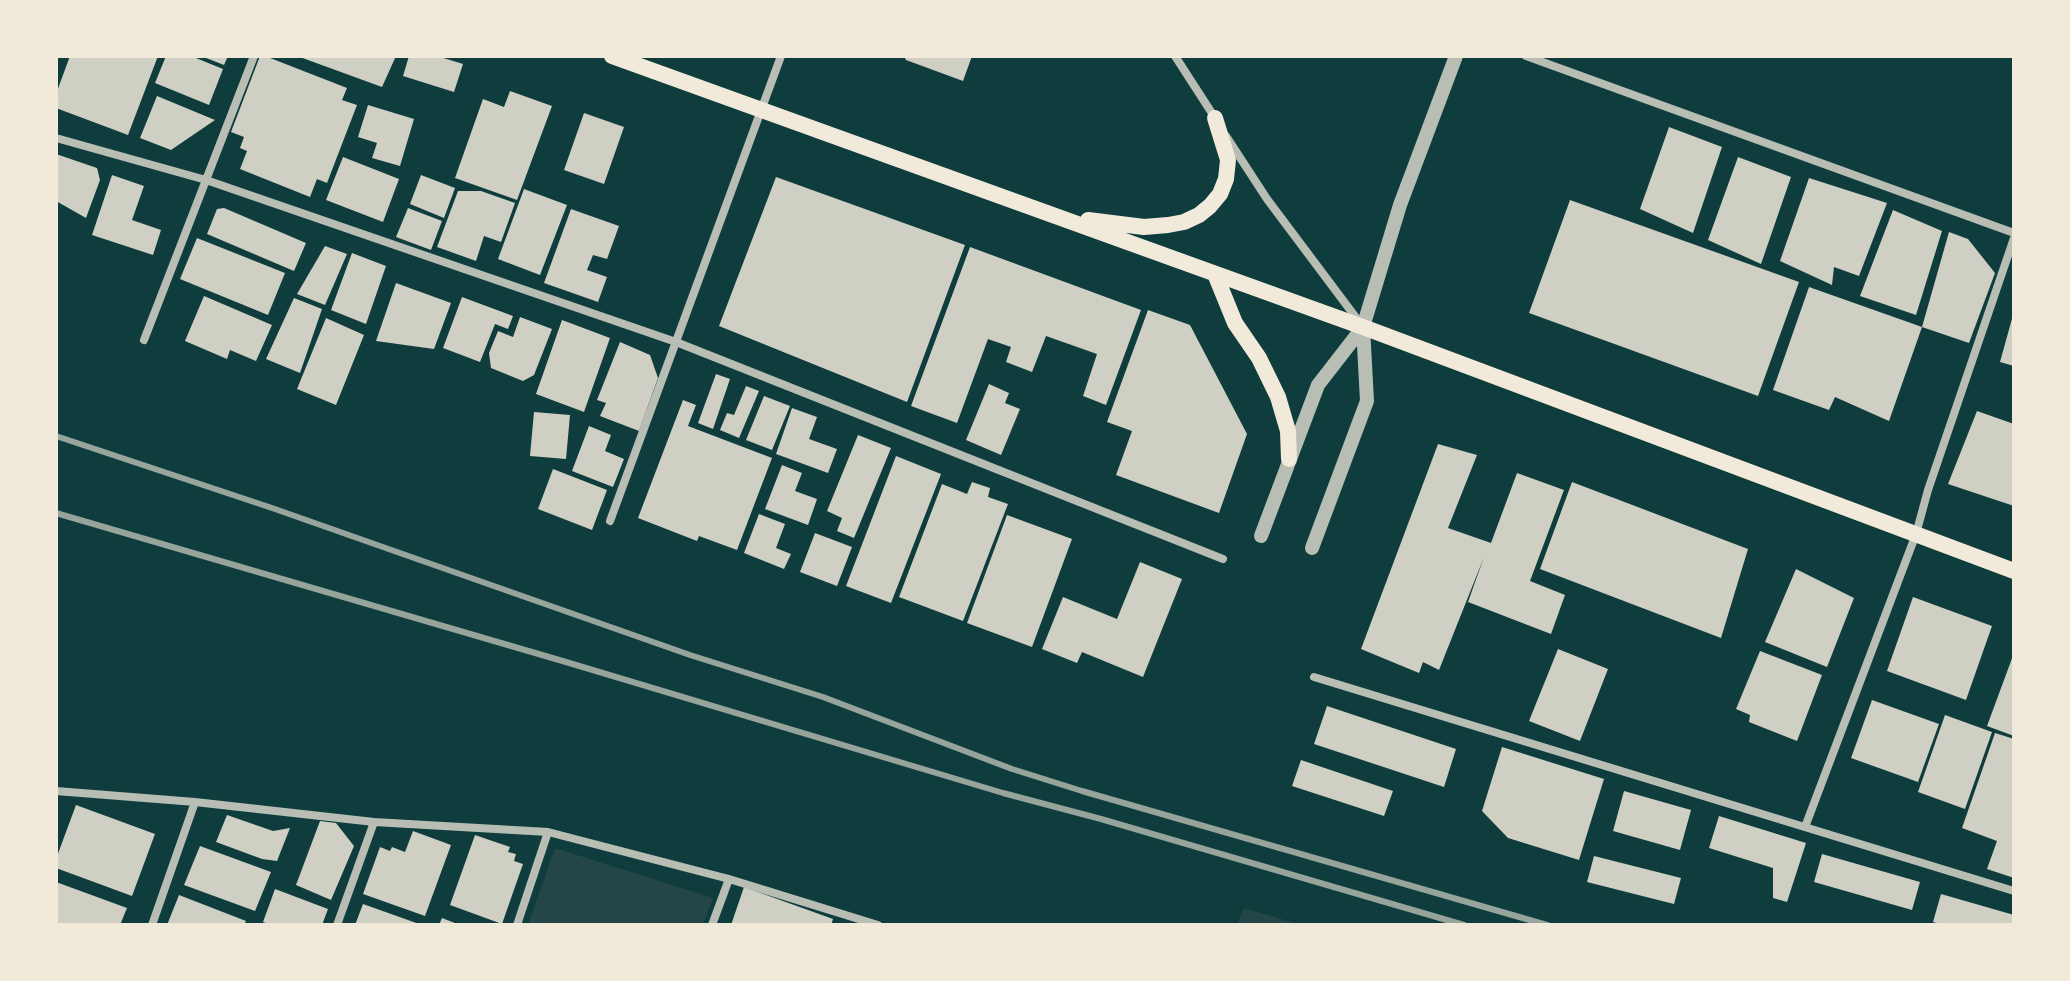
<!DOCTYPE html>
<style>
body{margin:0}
#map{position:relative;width:2070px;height:981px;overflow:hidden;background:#0f3d3e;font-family:Helvetica,sans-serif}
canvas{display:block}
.frame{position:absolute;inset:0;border:58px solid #f1e9da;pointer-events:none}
</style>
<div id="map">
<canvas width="2070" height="981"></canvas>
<div class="frame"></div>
</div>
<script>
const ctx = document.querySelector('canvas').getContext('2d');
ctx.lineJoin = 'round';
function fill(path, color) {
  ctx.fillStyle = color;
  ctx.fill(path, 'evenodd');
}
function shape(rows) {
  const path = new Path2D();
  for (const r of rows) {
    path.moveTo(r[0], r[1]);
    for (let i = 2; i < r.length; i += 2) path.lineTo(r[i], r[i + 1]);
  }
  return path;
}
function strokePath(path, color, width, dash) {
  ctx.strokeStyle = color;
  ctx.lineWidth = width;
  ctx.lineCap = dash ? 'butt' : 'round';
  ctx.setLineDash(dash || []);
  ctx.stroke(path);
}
fill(shape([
 [555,848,713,898,703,925,528,925],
 [1244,908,1301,925,1237,925]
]), '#244646');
fill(shape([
 [70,56,158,56,128,135,56,108,56,94],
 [166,56,191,56,223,69,209,105,155,83],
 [201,56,228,56,224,65],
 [260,56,265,56,347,88,342,100,357,105,327,183,317,179,310,197,240,169,247,151,240,148,244,137,231,132],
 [297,56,396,56,382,87],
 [409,56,437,56,463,64,454,92,403,76],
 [904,56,972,56,963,81,906,60],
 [510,91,552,106,517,200,455,178,483,99,504,107],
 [157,96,215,120,171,150,140,138],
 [368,105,414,119,400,166,372,158,377,143,358,137],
 [584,113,624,127,604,184,564,170],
 [1669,127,1722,147,1693,233,1640,209],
 [56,154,97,168,100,180,86,218,56,201],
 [343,157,399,179,383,222,326,200],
 [1738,157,1791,177,1761,264,1708,240],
 [112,175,144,186,132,220,161,230,153,255,92,235],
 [421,175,455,188,444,218,410,204],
 [776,177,965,245,907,402,719,326],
 [1809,178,1887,203,1859,276,1834,267,1832,285,1780,261],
 [524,189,567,205,540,275,498,259],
 [458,191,481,191,515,203,501,242,484,236,476,261,437,247],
 [1570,200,1799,282,1758,396,1529,313],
 [224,208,306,243,294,271,207,234,217,209],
 [408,208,442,221,431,250,396,237],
 [571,209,619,226,607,259,593,255,587,270,607,277,598,302,544,283],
 [1893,210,1942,231,1916,315,1860,296],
 [1949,232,1968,239,1995,273,1969,343,1922,327,1889,421,1835,397,1829,410,1773,390,1809,287,1922,327],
 [197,238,285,273,268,315,180,279],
 [325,246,347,254,325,305,297,294],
 [970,247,1141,310,1106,405,1083,396,1097,354,1046,336,1032,372,1006,362,1011,347,988,339,957,423,911,406],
 [352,253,386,266,366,324,331,310],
 [396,283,451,303,434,349,376,341],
 [204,296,272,325,256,361,230,350,227,359,185,341],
 [462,297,513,316,508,329,495,324,480,362,443,348],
 [294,298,322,309,300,373,266,359],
 [1148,310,1190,325,1247,434,1219,513,1116,475,1132,431,1107,422],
 [2013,315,2014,316,2014,366,2000,362],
 [520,317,552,329,534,375,523,381,491,368,489,353,498,331,513,337],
 [326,318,364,335,336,405,297,389],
 [562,320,610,338,584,412,536,394],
 [620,342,650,355,658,378,639,431,600,416,606,403,597,400],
 [716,374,730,379,713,429,698,423],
 [989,384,1009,393,1005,403,1020,409,1001,455,966,440],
 [746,386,759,391,739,438,720,430,727,413,734,415],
 [764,396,790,406,772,450,746,440],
 [683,400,696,405,688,426,772,458,737,550,699,536,697,541,638,518],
 [792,408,817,417,809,439,837,449,828,473,776,454],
 [1977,411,2014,424,2014,506,1948,484],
 [534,412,570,415,566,459,530,456],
 [589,426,611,435,605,451,624,459,613,487,572,471],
 [858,435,891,448,854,538,837,531,842,518,827,511],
 [1438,444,1477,455,1448,528,1491,543,1517,473,1564,490,1530,581,1565,595,1551,634,1468,602,1484,557,1439,670,1423,662,1419,673,1361,649],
 [896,456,941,474,891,603,846,586],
 [782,465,802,473,795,491,817,499,808,525,765,509],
 [553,469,607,490,592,530,538,509],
 [972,482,990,488,988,497,1008,504,963,621,899,597,942,484,967,494],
 [1572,482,1748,549,1721,638,1540,569],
 [759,514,785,524,776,548,791,554,784,569,744,553],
 [1007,515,1072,539,1032,647,967,623],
 [815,533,852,547,837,586,800,572],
 [1140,562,1182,579,1143,677,1082,652,1077,663,1042,649,1063,597,1117,619],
 [1796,569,1854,598,1827,667,1765,642],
 [1913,597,1992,626,1966,700,1887,671],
 [1558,649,1608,669,1580,741,1529,721],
 [1760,651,1822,675,1797,741,1749,722,1750,715,1736,709],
 [2014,653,2014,736,1987,726],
 [1872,700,1939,724,1918,782,1851,758],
 [1327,706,1456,749,1444,787,1314,744],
 [1945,715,1992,732,1965,809,1918,792],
 [1995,733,2014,739,2014,878,1987,869,1997,841,1962,828],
 [1502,747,1604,779,1579,860,1508,838,1482,811],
 [1301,760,1393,791,1384,816,1292,786],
 [1624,791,1691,810,1680,850,1613,831],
 [76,805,155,834,132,896,56,868,56,859],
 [227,815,273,831,290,828,277,861,262,859,216,842],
 [1719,816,1806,843,1787,902,1773,898,1773,868,1709,848],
 [320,821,336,823,354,846,331,900,296,885],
 [413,831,451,845,425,916,363,894,380,847,390,851,392,847,405,852],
 [475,835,510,847,508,852,516,854,514,861,523,864,502,924,450,905],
 [200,846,271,872,255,911,184,885],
 [1822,854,1920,882,1912,910,1814,882],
 [1594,856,1681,878,1674,904,1587,882],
 [56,882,127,908,120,925,56,925],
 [744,887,833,919,831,925,731,925],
 [275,889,328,909,322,925,271,925,263,922],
 [1941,894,2014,915,2014,925,1943,925,1933,922],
 [179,895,246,921,244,925,167,925],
 [363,904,422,925,355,925],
 [442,918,460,925,439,925]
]), '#cfcfc3');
strokePath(shape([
 [254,56,206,180,676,342,1223,559],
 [1175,56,1217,121],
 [1526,56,2014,233],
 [1226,136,1267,199,1360,323],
 [56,138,206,180,144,340],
 [610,521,781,56],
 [1314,677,2014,891],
 [56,791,195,802,374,822,548,832,729,879,878,925],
 [1805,827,1916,534,1928,490,2014,238],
 [152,925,195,802],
 [337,925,374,822],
 [517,925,548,832],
 [712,925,729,879]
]), '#b8beb3', 8);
strokePath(shape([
 [1261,536,1318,385,1363,327,1400,205,1456,56],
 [1312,548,1367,401,1363,327]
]), '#b8beb3', 14);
strokePath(shape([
 [612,56,1363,327,2014,571],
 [1088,220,1144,227,1168,225,1184,222,1199,215,1210,206,1220,194,1226,179,1228,160,1215,118],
 [1215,274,1235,323,1259,358,1278,397,1288,431,1289,459]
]), '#f1e9da', 16);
strokePath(shape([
 [56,436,272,508,690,655,823,697,1012,769,1082,791,1547,925],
 [56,513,566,662,1003,793,1101,819,1464,925]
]), '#97a49c', 6);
</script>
